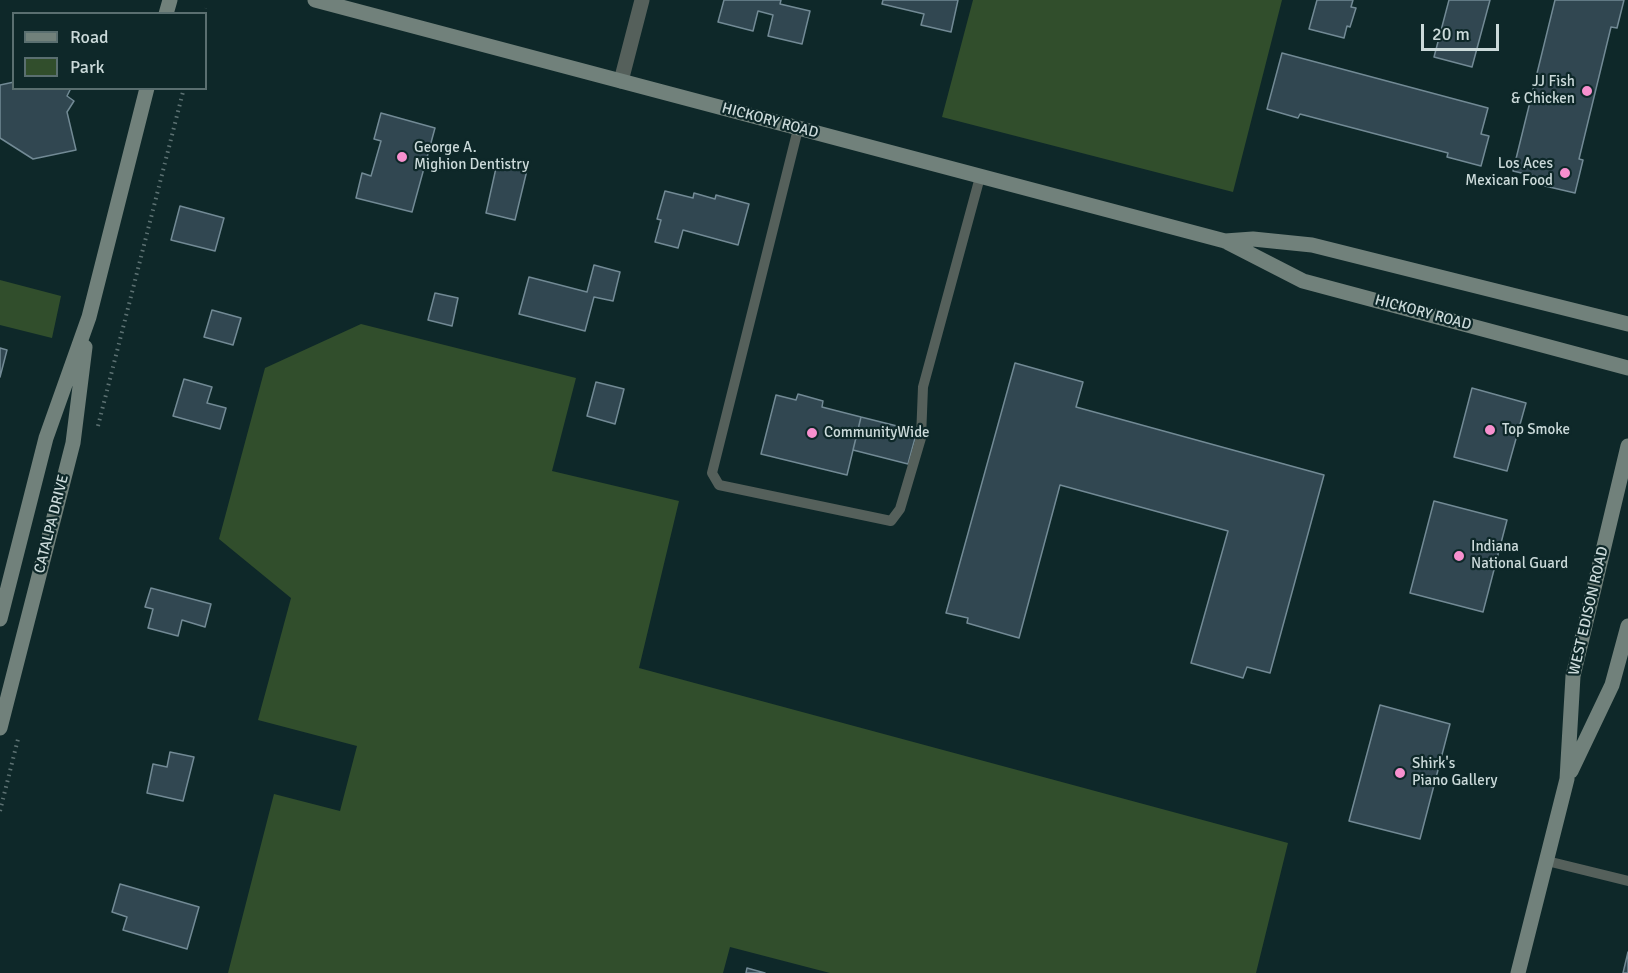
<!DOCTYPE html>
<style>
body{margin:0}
#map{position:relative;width:1628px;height:973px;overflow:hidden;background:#0e2829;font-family:Signika,sans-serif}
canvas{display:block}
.legend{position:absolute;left:12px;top:12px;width:195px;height:78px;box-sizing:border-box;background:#0e2829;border:2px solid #5a6f70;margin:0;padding:8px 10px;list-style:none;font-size:18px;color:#cbdada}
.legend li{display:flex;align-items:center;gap:12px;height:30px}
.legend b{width:30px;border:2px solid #5a6f70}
.scale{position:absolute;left:1421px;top:24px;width:78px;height:27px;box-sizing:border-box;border:3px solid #cbdada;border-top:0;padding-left:8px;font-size:18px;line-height:21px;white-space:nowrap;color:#cbdada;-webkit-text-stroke:4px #0e2829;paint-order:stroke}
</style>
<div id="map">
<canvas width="1628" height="973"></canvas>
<ul class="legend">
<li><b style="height:8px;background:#71817b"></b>Road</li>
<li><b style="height:16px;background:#314e2c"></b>Park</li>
</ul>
<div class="scale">20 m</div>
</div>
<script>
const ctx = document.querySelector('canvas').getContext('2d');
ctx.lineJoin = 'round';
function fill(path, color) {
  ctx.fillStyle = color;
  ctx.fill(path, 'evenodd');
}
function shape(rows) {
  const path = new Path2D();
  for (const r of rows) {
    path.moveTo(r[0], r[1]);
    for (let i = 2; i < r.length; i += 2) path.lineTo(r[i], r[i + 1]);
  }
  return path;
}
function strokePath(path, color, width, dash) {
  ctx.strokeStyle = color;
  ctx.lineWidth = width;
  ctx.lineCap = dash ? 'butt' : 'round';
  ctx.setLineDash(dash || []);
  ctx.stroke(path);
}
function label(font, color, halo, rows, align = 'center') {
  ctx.font = font + ' Signika,sans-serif';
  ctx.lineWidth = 4.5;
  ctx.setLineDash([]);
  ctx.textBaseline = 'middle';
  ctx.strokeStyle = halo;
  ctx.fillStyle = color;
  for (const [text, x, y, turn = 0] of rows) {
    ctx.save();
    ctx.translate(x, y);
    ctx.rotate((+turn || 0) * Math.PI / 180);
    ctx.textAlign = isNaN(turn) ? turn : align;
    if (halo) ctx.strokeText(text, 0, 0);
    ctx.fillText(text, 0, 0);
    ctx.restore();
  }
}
fill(shape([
 [973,0,1282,0,1233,192,942,117],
 [0,280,61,296,52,338,0,325],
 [361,324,576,378,552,471,679,501,639,668,1288,843,1256,973,830,973,730,947,723,973,228,973,274,794,340,811,357,746,258,720,291,598,219,539,265,368]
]), '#314e2c');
const building = shape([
 [724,0,781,0,780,4,810,11,802,44,768,36,773,15,758,11,753,31,718,22,724,0],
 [883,0,958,0,951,32,921,25,924,14,882,4,883,0],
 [1317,0,1353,0,1351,7,1356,8,1350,27,1347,26,1344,38,1309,29,1317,0],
 [1449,0,1490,0,1472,67,1434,57,1449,0],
 [1555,0,1624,0,1617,28,1611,27,1579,159,1583,160,1575,193,1545,186,1547,179,1513,171,1555,0],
 [1282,53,1488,108,1481,134,1489,136,1481,166,1447,157,1448,153,1300,114,1298,118,1267,109,1282,53],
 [14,82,14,88,71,88,67,96,74,101,67,112,76,150,33,159,0,138,0,85,14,82],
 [381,113,435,128,412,212,356,198,362,173,371,176,381,141,374,139,381,113],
 [498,159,528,166,515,220,486,213,498,159],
 [665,191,693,198,694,193,715,199,716,195,749,204,738,245,683,230,678,248,655,242,661,220,657,219,665,191],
 [180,206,224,218,215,251,171,240,180,206],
 [594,265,620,272,613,301,594,297,585,331,519,314,529,277,587,292,594,265],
 [435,293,458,298,452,326,428,320,435,293],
 [212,310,241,318,233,345,204,337,212,310],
 [0,348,7,350,0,377,0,348],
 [1015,363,1083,382,1076,407,1324,475,1270,673,1247,667,1243,678,1191,663,1228,531,1060,485,1019,638,967,623,968,618,946,613,1015,363],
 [184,379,212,387,207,403,226,408,220,429,173,416,184,379],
 [596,382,624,389,615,424,587,416,596,382],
 [1472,388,1526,403,1507,471,1454,457,1472,388],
 [798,394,823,401,822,407,861,417,847,475,761,454,776,395,796,400,798,394],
 [861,417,917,431,908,464,853,450,861,417],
 [1434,501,1507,520,1483,612,1410,593,1434,501],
 [151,588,211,604,205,627,182,620,178,636,148,628,153,609,145,607,151,588],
 [1380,705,1450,724,1420,839,1349,821,1380,705],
 [170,752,194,757,183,801,147,793,153,764,167,767,170,752],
 [120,884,199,907,187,949,123,930,127,917,112,912,120,884],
 [1628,952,1628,973,1623,973,1628,952],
 [747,968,765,973,746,973,747,968]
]);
fill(building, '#314751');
strokePath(building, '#728a95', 1.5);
strokePath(shape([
 [204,14,205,8],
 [98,426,184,88],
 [0,811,18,739]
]), '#5d7273', 4, [1.5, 4.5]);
strokePath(shape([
 [798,129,712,473,719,485,891,521,900,509,921,438,923,387,980,177],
 [1547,861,1628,881]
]), '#55605b', 10);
strokePath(shape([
 [621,81,642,0]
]), '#55605b', 15);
strokePath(shape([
 [315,0,1225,241,1303,281,1628,368],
 [166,14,170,0],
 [1225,241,1253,239,1312,245,1628,324],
 [0,619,46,438,89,317,147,88],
 [0,728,73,443,85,347],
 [1571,771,1612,685,1628,626],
 [1518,973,1567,779,1573,676,1628,446]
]), '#71817b', 15);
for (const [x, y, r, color] of [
 [1587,91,6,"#f790ce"],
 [402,157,6,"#f790ce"],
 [1565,173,6,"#f790ce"],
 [1490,430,6,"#f790ce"],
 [812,433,6,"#f790ce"],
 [1459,556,6,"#f790ce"],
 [1400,773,6,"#f790ce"]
]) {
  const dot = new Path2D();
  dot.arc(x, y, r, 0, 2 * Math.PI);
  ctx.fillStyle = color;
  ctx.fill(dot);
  strokePath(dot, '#0e2829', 2);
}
label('15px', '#cbdada', '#0e2829', [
 ["JJ Fish",1575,82,"right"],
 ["& Chicken",1575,99,"right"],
 ["George A.",414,148],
 ["Mighion Dentistry",414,165],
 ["Los Aces",1553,164,"right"],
 ["Mexican Food",1553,181,"right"],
 ["Top Smoke",1502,430],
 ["CommunityWide",824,433],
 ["Indiana",1471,547],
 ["National Guard",1471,564],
 ["Shirk's",1412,764],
 ["Piano Gallery",1412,781]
], 'left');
label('15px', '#cbdada', '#0e2829', [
 ["HICKORY ROAD",770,121,15],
 ["HICKORY ROAD",1423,313,15],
 ["CATALPA DRIVE",52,524,-76],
 ["WEST EDISON ROAD",1589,611,-77]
]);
</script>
